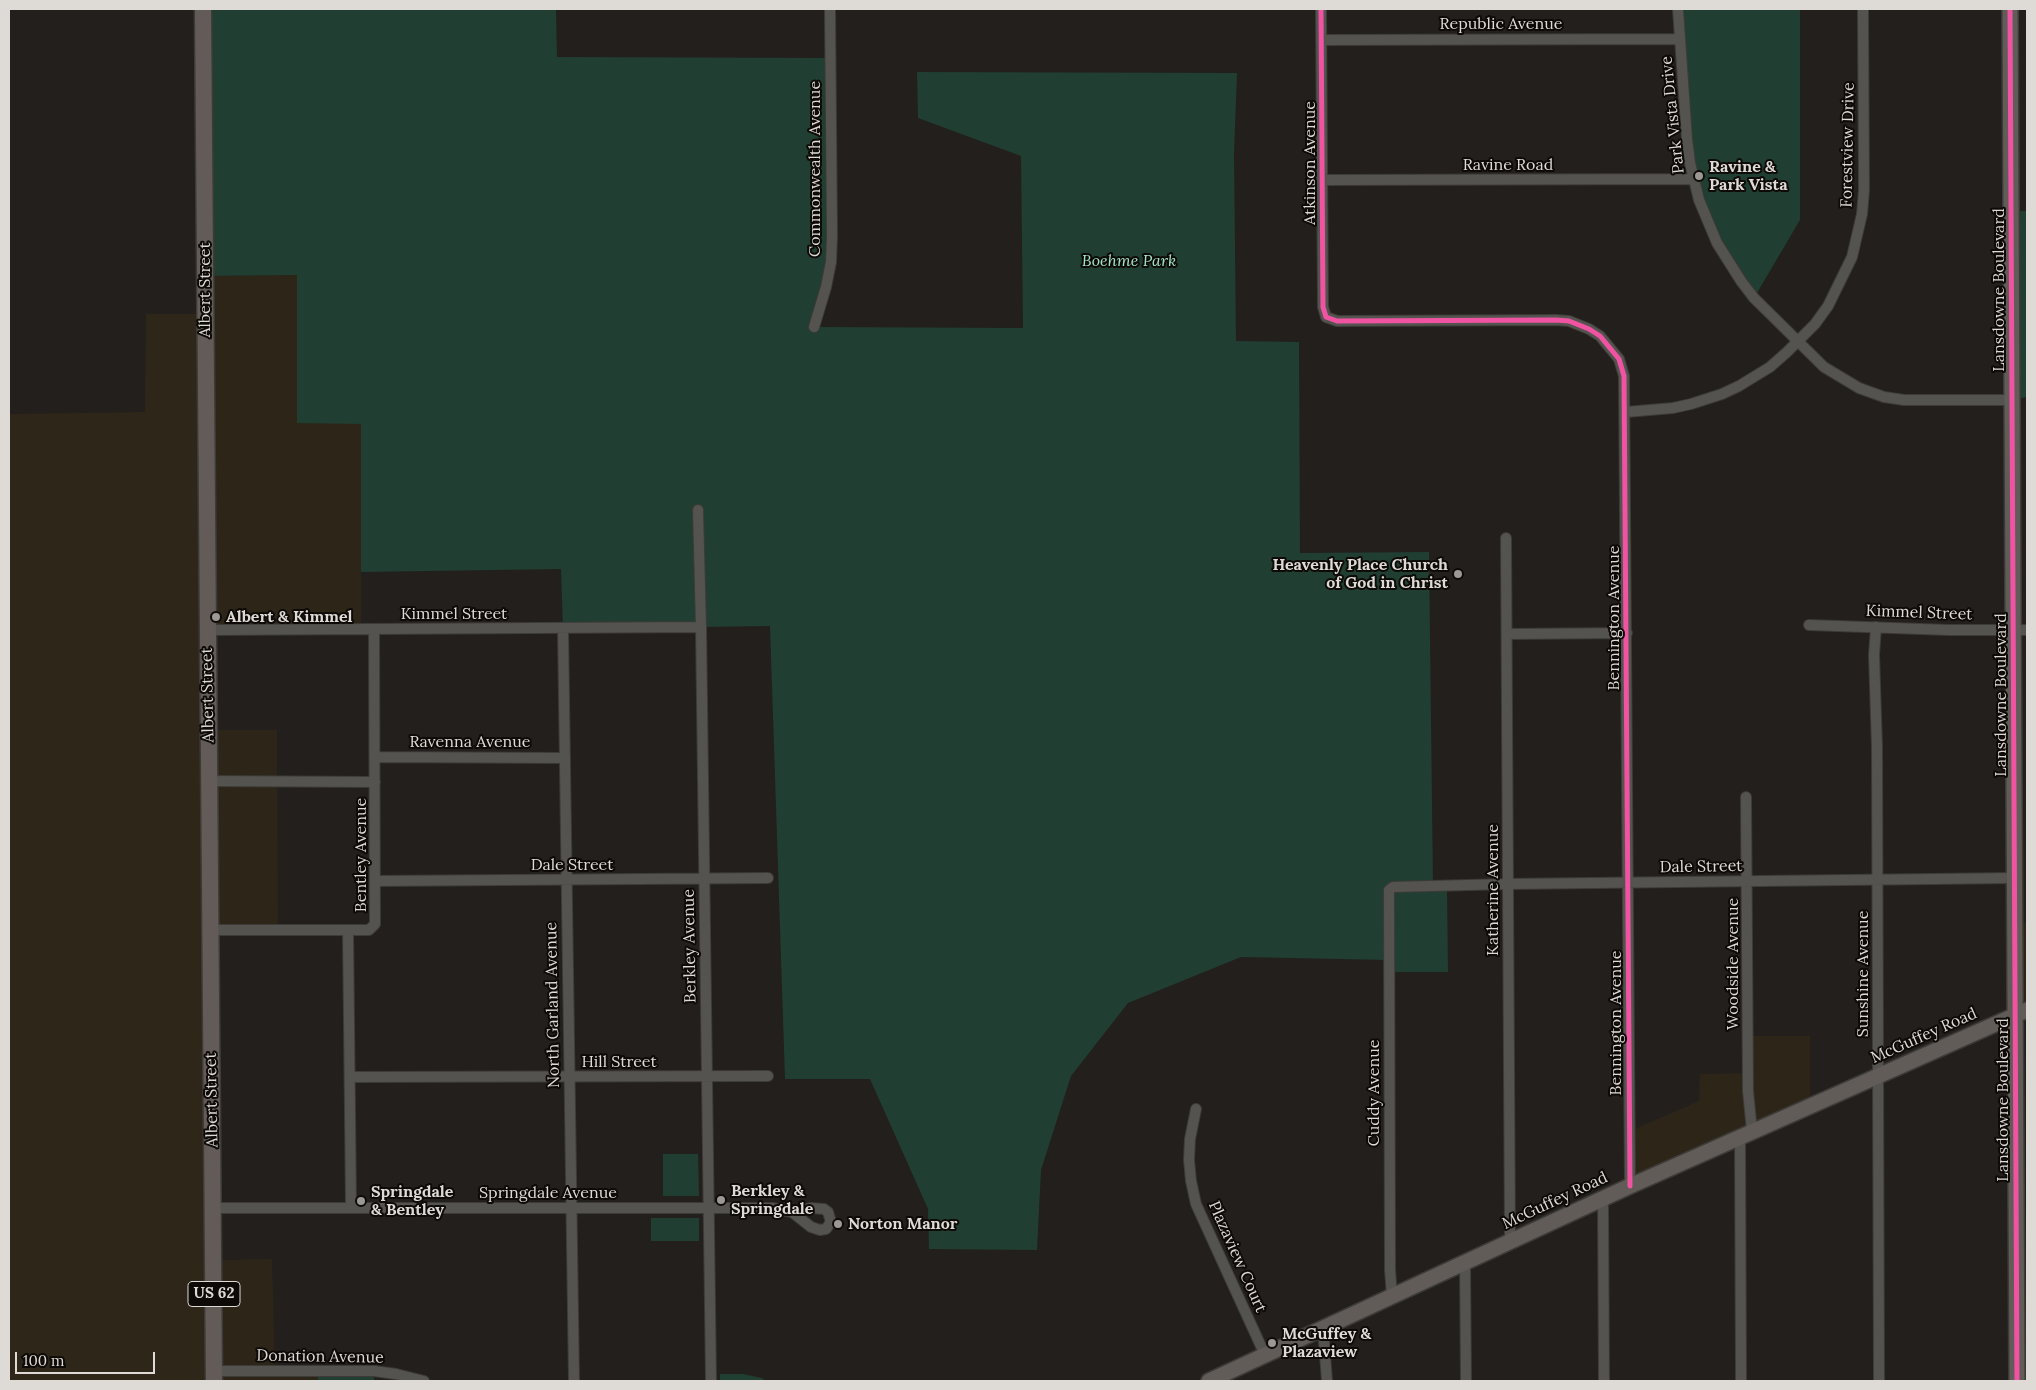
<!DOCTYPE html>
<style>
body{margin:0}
#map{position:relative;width:2036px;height:1390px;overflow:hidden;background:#221f1c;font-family:Lora,serif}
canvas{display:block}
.frame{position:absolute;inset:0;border:10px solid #dedad5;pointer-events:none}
.scale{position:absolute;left:15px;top:1352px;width:140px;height:22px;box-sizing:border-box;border:2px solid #dedad5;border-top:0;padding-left:6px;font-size:15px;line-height:18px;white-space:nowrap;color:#dedad5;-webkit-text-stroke:4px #0d0a07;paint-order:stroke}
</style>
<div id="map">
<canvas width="2036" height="1390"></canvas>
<div class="frame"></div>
<div class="scale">100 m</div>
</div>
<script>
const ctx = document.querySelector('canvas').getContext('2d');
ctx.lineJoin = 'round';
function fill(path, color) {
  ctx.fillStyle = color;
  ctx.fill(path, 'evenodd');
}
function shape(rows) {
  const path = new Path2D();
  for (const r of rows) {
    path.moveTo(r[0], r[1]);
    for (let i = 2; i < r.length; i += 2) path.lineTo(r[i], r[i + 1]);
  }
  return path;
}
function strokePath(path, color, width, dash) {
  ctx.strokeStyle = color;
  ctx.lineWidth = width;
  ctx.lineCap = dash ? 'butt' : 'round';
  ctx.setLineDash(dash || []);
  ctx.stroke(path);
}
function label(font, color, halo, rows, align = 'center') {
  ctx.font = font + ' Lora,serif';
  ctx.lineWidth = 4;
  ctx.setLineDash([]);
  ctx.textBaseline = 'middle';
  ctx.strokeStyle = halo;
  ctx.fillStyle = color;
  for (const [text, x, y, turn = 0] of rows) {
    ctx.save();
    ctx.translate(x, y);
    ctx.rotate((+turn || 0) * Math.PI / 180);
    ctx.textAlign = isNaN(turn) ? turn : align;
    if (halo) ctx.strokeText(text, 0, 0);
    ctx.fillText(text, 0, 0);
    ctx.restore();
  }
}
fill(shape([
 [297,275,297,423,361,423,361,630,208,630,205,276],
 [209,730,277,730,278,930,211,930],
 [2015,923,2027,923,2027,1010,2015,1014],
 [1748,1036,1810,1036,1810,1106,1630,1186,1630,1131,1699,1101,1700,1074,1748,1073],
 [272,1259,275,1371,318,1371,318,1381,214,1381,214,1260]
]), '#2d2618');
fill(shape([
 [146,314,205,314,214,1381,9,1381,9,414,145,412]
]), '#2e2618');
fill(shape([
 [203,9,556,9,557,57,830,58,832,236,814,327,1023,328,1021,156,918,118,917,72,1237,73,1234,154,1236,341,1299,342,1300,553,1429,552,1433,886,1447,886,1448,972,1389,972,1389,960,1241,957,1128,1003,1071,1076,1041,1170,1037,1250,929,1249,928,1209,870,1079,785,1079,770,626,563,629,561,569,361,572,361,424,297,423,297,275,205,276],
 [1678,9,1800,9,1800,220,1754,298,1717,243,1690,163],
 [2011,211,2027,211,2027,397,2012,400],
 [663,1154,698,1154,699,1196,663,1196],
 [651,1218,699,1218,699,1241,651,1241],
 [318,1371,374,1371,374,1381,318,1381],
 [720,1374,743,1374,762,1378,765,1381,720,1381]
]), '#213e32');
const street = shape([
 [1321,9,1323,307,1326,317,1337,321,1556,320,1569,321,1589,329,1600,336,1619,359,1624,376,1630,1186],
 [1678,9,1687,139,1690,163,1699,200,1717,243,1741,281,1754,298,1824,367,1859,388,1884,397,1904,400,2012,400],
 [1321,40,1680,39],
 [1322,180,1694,179],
 [814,327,826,287,831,262,832,236,830,9],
 [1626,412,1673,408,1691,404,1722,394,1739,386,1770,367,1787,352,1815,324,1828,306,1852,257,1862,214,1864,190,1863,9],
 [698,510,701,627,711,1381],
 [1506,538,1510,1241],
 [1809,625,1949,630,2027,630],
 [1876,627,1874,655,1877,747,1879,1381],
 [563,629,574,1381],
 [208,630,701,627],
 [1507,634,1627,633],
 [375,757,565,758],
 [209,781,375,782],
 [1746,797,1748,1091,1752,1131],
 [376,881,768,878],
 [211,930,369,930,375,924,374,630],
 [348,930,351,1207],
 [350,1077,768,1076],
 [1196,1109,1190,1139,1189,1160,1191,1181,1196,1204,1265,1355],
 [1740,1136,1741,1381],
 [1603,1198,1604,1381],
 [213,1208,772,1208,792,1212,811,1227,820,1230,826,1229,831,1222,828,1212,824,1209,811,1208,792,1212],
 [1465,1262,1466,1381],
 [1392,1296,1390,1270,1389,890,1393,887,1508,884,2015,878],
 [1323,1328,1327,1381],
 [214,1371,374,1371,396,1374,424,1381]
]);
const secondary = shape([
 [2010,9,2017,1381],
 [1209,1381,1630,1186,2027,1010]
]);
const primary = shape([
 [203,9,214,1381]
]);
strokePath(street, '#3d3b38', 12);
strokePath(secondary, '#3d3b38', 18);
strokePath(primary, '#3d3b38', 19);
strokePath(street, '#555350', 10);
strokePath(secondary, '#625c58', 15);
strokePath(primary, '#635b58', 16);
strokePath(shape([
 [1321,9,1323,307,1326,317,1337,321,1556,320,1569,321,1589,329,1600,336,1619,359,1624,376,1630,1186],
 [2010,9,2017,1381]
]), '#f153a3', 5);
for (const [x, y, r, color] of [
 [1699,176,5,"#9c9994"],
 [1458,574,5,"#9c9994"],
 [216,617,5,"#9c9994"],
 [721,1200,5,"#9c9994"],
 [361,1201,5,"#9c9994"],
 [838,1224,5,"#9c9994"],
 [1272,1343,5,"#9c9994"]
]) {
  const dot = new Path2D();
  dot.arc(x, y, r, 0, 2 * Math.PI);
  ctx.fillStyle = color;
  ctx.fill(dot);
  strokePath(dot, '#0d0a07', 2);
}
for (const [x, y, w] of [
 [214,1294,52]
]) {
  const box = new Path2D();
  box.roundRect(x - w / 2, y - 12.5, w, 25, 4);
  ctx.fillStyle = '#0d0a07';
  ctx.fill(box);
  strokePath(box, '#dedad5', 1);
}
label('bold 15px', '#dedad5', null, [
 ["US 62",214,1294]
]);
label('16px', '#dedad5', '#0d0a07', [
 ["Republic Avenue",1501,24],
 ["Park Vista Drive",1673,115,-96],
 ["Forestview Drive",1848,145,-89],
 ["Atkinson Avenue",1310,163,-90],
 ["Ravine Road",1508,165],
 ["Commonwealth Avenue",815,169,-90],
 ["Albert Street",205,290,-90],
 ["Lansdowne Boulevard",1999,290,-90],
 ["Kimmel Street",1919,613,2],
 ["Kimmel Street",454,614],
 ["Bennington Avenue",1614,618,-90],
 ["Albert Street",208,695,-91],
 ["Lansdowne Boulevard",2001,695,-90],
 ["Ravenna Avenue",470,742],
 ["Bentley Avenue",361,855,-90],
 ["Dale Street",572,865],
 ["Dale Street",1701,867,-1],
 ["Katherine Avenue",1493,890,-90],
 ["Berkley Avenue",690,946,-91],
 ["Woodside Avenue",1733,964,-90],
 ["Sunshine Avenue",1863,974,-90],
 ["North Garland Avenue",553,1005,-91],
 ["Bennington Avenue",1616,1023,-90],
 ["McGuffey Road",1924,1036,-24],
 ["Hill Street",619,1062],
 ["Cuddy Avenue",1374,1093,-90],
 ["Albert Street",212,1100,-91],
 ["Lansdowne Boulevard",2003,1100,-90],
 ["Springdale Avenue",548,1193],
 ["McGuffey Road",1555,1201,-25],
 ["Plazaview Court",1237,1257,66],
 ["Donation Avenue",320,1357,1]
]);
label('bold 16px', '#dedad5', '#0d0a07', [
 ["Ravine &",1709,167],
 ["Park Vista",1709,185],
 ["Heavenly Place Church",1448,565,"right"],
 ["of God in Christ",1448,583,"right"],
 ["Albert & Kimmel",226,617],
 ["Berkley &",731,1191],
 ["Springdale",731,1209],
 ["Springdale",371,1192],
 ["& Bentley",371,1210],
 ["Norton Manor",848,1224],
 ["McGuffey &",1282,1334],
 ["Plazaview",1282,1352]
], 'left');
label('italic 16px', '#a3e4c7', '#0d0a07', [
 ["Boehme Park",1129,261]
]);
</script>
